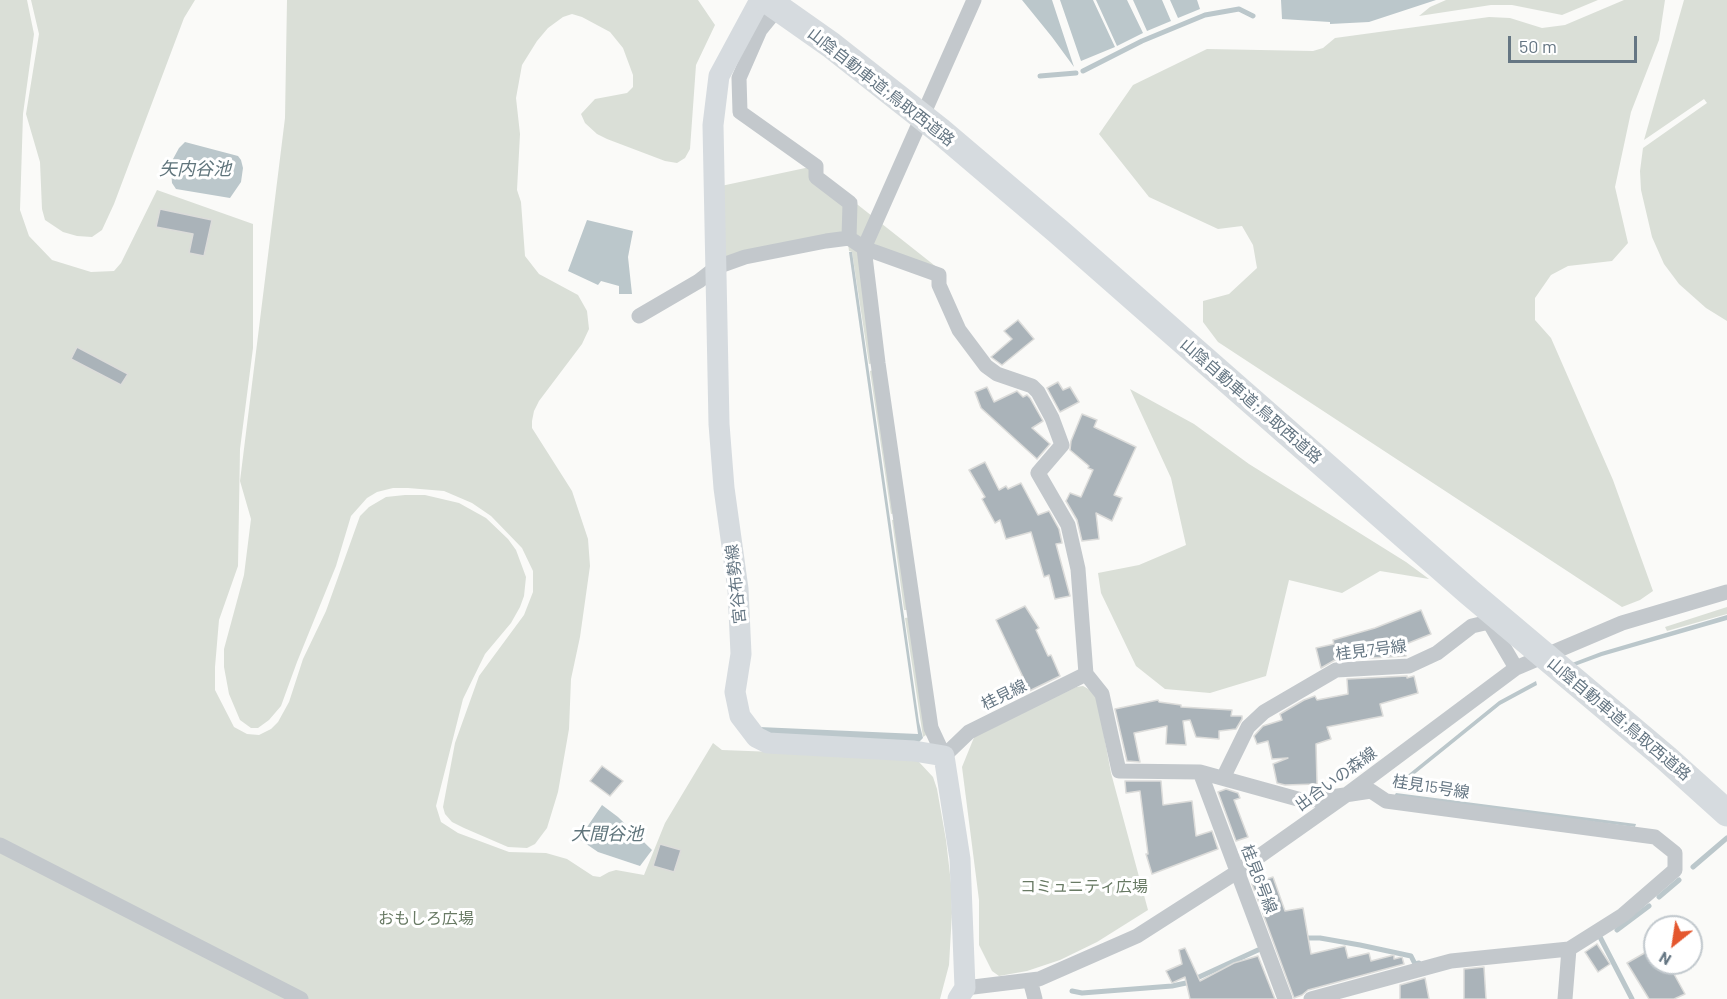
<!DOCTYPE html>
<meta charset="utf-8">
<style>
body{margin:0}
#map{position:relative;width:1727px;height:999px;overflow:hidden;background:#fafaf8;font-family:Barlow,sans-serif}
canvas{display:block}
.north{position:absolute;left:1643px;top:915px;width:60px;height:60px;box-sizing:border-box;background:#fff;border:2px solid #c1c8cd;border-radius:50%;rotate:210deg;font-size:16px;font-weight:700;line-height:24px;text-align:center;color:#657683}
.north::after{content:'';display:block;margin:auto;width:21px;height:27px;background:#e4572e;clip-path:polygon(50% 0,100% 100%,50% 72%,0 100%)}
.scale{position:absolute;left:1508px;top:36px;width:129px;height:27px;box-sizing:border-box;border:3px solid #657683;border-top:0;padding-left:8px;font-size:18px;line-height:21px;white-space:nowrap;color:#657683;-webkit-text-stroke:4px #fff;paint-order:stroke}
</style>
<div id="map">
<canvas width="1727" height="999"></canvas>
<div class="north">N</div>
<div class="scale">50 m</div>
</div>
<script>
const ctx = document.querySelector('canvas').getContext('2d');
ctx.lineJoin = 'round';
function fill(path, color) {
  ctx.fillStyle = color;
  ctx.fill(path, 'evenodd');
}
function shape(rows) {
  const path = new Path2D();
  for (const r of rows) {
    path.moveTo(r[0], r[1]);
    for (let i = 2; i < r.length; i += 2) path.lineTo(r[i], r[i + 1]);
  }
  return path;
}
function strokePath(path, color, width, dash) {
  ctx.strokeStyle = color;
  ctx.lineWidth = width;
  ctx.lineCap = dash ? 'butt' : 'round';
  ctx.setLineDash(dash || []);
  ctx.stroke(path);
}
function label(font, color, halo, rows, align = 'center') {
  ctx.font = font + ' Barlow,"Noto Sans JP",sans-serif';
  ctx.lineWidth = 6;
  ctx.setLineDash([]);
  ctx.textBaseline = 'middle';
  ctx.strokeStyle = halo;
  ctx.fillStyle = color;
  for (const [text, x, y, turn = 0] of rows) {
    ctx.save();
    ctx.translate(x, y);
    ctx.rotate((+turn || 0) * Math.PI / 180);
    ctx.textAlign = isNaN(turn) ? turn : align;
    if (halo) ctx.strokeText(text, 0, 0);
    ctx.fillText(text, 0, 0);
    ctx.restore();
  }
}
fill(shape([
 [0,0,27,0,34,34,23,114,20,210,29,236,52,260,91,272,114,271,121,263,157,190,253,224,253,348,240,449,238,566,219,620,215,667,215,690,234,727,247,734,259,735,271,729,278,722,289,702,303,659,326,611,360,516,369,507,386,497,405,495,425,495,459,503,486,518,508,539,516,550,526,577,524,596,520,607,511,623,485,654,463,699,436,806,441,822,458,833,509,852,546,853,567,859,593,876,600,877,609,872,616,870,644,875,665,823,713,743,722,750,905,757,919,762,933,777,937,789,946,840,951,883,952,913,949,965,940,999,0,999],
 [31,0,195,0,184,18,114,204,102,230,92,237,77,236,63,232,45,220,42,209,40,162,26,114,39,34],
 [287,0,698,0,715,25,696,65,690,149,685,158,677,163,665,161,607,139,597,134,585,123,581,114,595,99,627,93,633,87,633,75,623,48,610,32,582,17,572,14,563,17,548,28,537,41,522,65,516,98,520,134,517,190,521,202,525,256,539,274,578,295,587,311,589,329,582,344,539,401,534,411,532,421,532,428,572,491,588,539,590,566,580,637,571,679,569,729,558,792,547,828,535,844,527,848,508,847,464,828,452,822,445,814,443,807,455,743,479,676,524,615,533,592,533,571,522,548,491,516,472,503,444,491,408,488,393,488,377,492,367,498,351,516,336,566,297,662,281,706,269,720,258,728,251,728,240,720,229,694,224,667,224,649,244,575,251,519,240,481,285,118],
 [1446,0,1598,0,1562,15,1512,5,1491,5,1419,16,1430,7],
 [1624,0,1665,0,1659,40,1631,112,1615,187,1628,243,1612,261,1568,266,1551,275,1535,298,1535,320,1551,338,1613,480,1653,591,1640,600,1622,607,1218,342,1203,322,1203,301,1229,294,1257,268,1253,245,1242,226,1218,229,1149,197,1099,134,1133,85,1207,49,1313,51,1323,48,1335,38,1489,17,1510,18,1542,28,1565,25],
 [1684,0,1727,0,1727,321,1706,308,1679,284,1664,264,1652,237,1641,190,1640,171,1643,148,1707,103,1704,99,1644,140],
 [810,167,847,196,844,233,725,260,721,186],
 [853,201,939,269,933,270,856,236],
 [848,244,857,249,875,363,869,364,852,252,849,251],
 [876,369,896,513,891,514,870,371],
 [1130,389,1194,424,1249,464,1406,562,1429,579,1380,571,1342,593,1289,580,1266,676,1210,693,1165,689,1136,666,1101,593,1098,573,1139,565,1186,545,1171,478],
 [897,519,910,610,904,610,892,520],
 [1727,607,1727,614,1667,631,1665,627],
 [911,617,926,735,923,737,905,618],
 [1083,686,1092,691,1097,698,1111,773,1148,910,1097,942,1060,960,1027,971,999,976,992,971,979,945,979,900,962,767,975,735,1076,687]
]), '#dadfd7');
fill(shape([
 [1022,0,1052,0,1074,67,1052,37],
 [1060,0,1093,0,1115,47,1081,61],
 [1096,0,1127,0,1143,33,1117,46],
 [1133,0,1162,0,1171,21,1147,31],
 [1170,0,1197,0,1200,9,1178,18],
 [1281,0,1436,0,1369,22,1330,24,1330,22,1282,19],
 [185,142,238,156,241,160,243,168,241,182,230,198,176,189,172,183,171,170,173,159,179,148],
 [587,220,633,231,628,257,632,294,619,294,619,286,601,281,598,285,568,271],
 [849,252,852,252,919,722,923,738,918,743,766,735,759,727,918,734],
 [1727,615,1727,620,1602,656,1561,671,1559,668,1601,652],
 [1536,681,1537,685,1500,705,1396,789,1394,786,1499,701],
 [1396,793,1636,824,1635,827,1469,806,1394,796],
 [602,805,618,817,652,850,640,866,598,852,579,839]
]), '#bbc7cb');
strokePath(shape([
 [1083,71,1142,41,1205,15,1239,9,1253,16],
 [1040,76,1076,73],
 [1693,867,1727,838],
 [1659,897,1679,880],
 [1617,930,1649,906],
 [1600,937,1632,999],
 [1303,938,1320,938,1360,945,1411,956,1415,964,1419,963],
 [1072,991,1082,993,1172,986,1186,983,1258,950]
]), '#bbc7cb', 5);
const building = shape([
 [160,209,212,220,204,256,189,253,193,234,156,227,160,209],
 [1018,320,1034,339,1002,365,991,357,1012,339,1004,331,1018,320],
 [77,347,128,374,121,385,71,359,77,347],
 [1058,382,1063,390,1070,387,1079,402,1060,412,1047,388,1058,382],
 [987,387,994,402,1017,391,1023,397,1027,395,1030,398,1043,421,1032,428,1050,444,1037,459,981,408,975,392,987,387],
 [1082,414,1097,420,1094,427,1136,447,1114,495,1122,498,1112,521,1096,513,1099,539,1082,541,1077,520,1066,501,1070,493,1081,497,1093,470,1088,468,1089,466,1070,450,1071,441,1082,414],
 [985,462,999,490,1006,486,1008,489,1021,483,1038,515,1049,511,1059,529,1062,543,1056,544,1070,596,1055,599,1049,575,1044,577,1031,532,1006,539,1000,520,995,523,982,499,985,497,969,470,985,462],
 [1025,606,1039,628,1036,630,1048,656,1051,655,1060,676,1021,695,1014,681,1023,677,996,620,1025,606],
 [1421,610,1431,634,1406,644,1406,656,1335,660,1321,668,1316,648,1334,644,1333,640,1375,628,1421,610],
 [1407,676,1407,678,1414,676,1418,693,1380,704,1383,716,1327,727,1331,739,1316,744,1317,784,1285,785,1277,783,1273,764,1288,758,1272,759,1268,741,1257,744,1254,736,1263,726,1282,720,1280,714,1304,700,1315,696,1317,700,1348,694,1347,679,1407,676],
 [1158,700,1159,702,1181,705,1181,707,1232,710,1231,716,1242,716,1242,719,1236,729,1219,731,1219,739,1196,737,1190,720,1183,721,1186,745,1166,744,1167,726,1134,733,1140,762,1127,761,1115,709,1158,700],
 [602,766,623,781,610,796,590,781,602,766],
 [1125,781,1161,781,1163,805,1192,801,1196,836,1212,831,1218,849,1152,874,1146,854,1148,854,1140,791,1126,793,1125,781],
 [1226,789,1238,793,1240,798,1234,800,1248,837,1236,841,1218,792,1226,789],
 [660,844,681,850,674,872,653,866,660,844],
 [1273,877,1285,911,1303,908,1311,954,1345,946,1348,958,1369,953,1371,961,1394,955,1394,959,1402,957,1404,964,1308,990,1302,995,1294,998,1252,884,1273,877],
 [1597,944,1610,964,1598,972,1585,952,1597,944],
 [1655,947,1655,963,1668,963,1685,994,1674,999,1649,999,1627,963,1655,947],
 [1185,948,1200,981,1234,963,1258,956,1275,999,1190,999,1185,977,1172,983,1166,971,1182,964,1179,950,1185,948],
 [1484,967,1486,999,1464,999,1464,969,1484,967],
 [1425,978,1429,999,1400,999,1400,985,1425,978]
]);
fill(building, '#aab3b9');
strokePath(building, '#dcdcda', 1.5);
strokePath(shape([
 [974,0,864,248,878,363,931,728,944,756,969,732,1086,674],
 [782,3,760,30,739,78,740,112,816,166,816,177,850,203,849,238],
 [639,316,699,281,717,267,745,257,826,241,849,238,864,248,939,275,939,285,959,330,986,366,997,374,1032,386,1038,392,1052,418,1062,445,1038,473,1068,525,1078,569,1086,674,1102,694,1119,771,1200,772,1305,801,1371,791,1386,801,1655,837,1675,853,1675,870,1623,915,1569,949,1451,961,1311,999],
 [1200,772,1285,999],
 [1223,778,1248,727,1264,712,1336,670,1409,666,1437,653,1472,626,1489,622,1516,668],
 [0,845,301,999],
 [1030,980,1035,999],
 [965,988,1039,979,1137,936,1237,872,1346,795,1516,668,1622,623,1727,592],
 [1565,999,1569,949]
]), '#c3c8cc', 15);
strokePath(shape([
 [760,0,719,76,713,125,719,424,724,488,738,589,741,654,735,692,740,716,756,737,768,743,914,751,944,756,960,859,965,988,958,999]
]), '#d6dbdf', 21);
strokePath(shape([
 [767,0,831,45,939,130,1059,232,1469,592,1666,758,1727,813]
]), '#d6dbdf', 27);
label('16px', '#657683', '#fff', [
 ["山陰自動車道;鳥取西道路",881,87,38],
 ["山陰自動車道;鳥取西道路",1251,401,41],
 ["宮谷布勢線",736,584,-96],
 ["桂見7号線",1371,650,-7],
 ["桂見線",1004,695,-26],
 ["山陰自動車道;鳥取西道路",1619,719,40],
 ["出合いの森線",1336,779,-36],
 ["桂見15号線",1431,787,9],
 ["桂見6号線",1259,879,69]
]);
label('16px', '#687a64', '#fff', [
 ["コミュニティ広場",1084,887],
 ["おもしろ広場",426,919]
]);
label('italic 18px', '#60757c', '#fff', [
 ["矢内谷池",195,169],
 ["大間谷池",607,834]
]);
</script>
